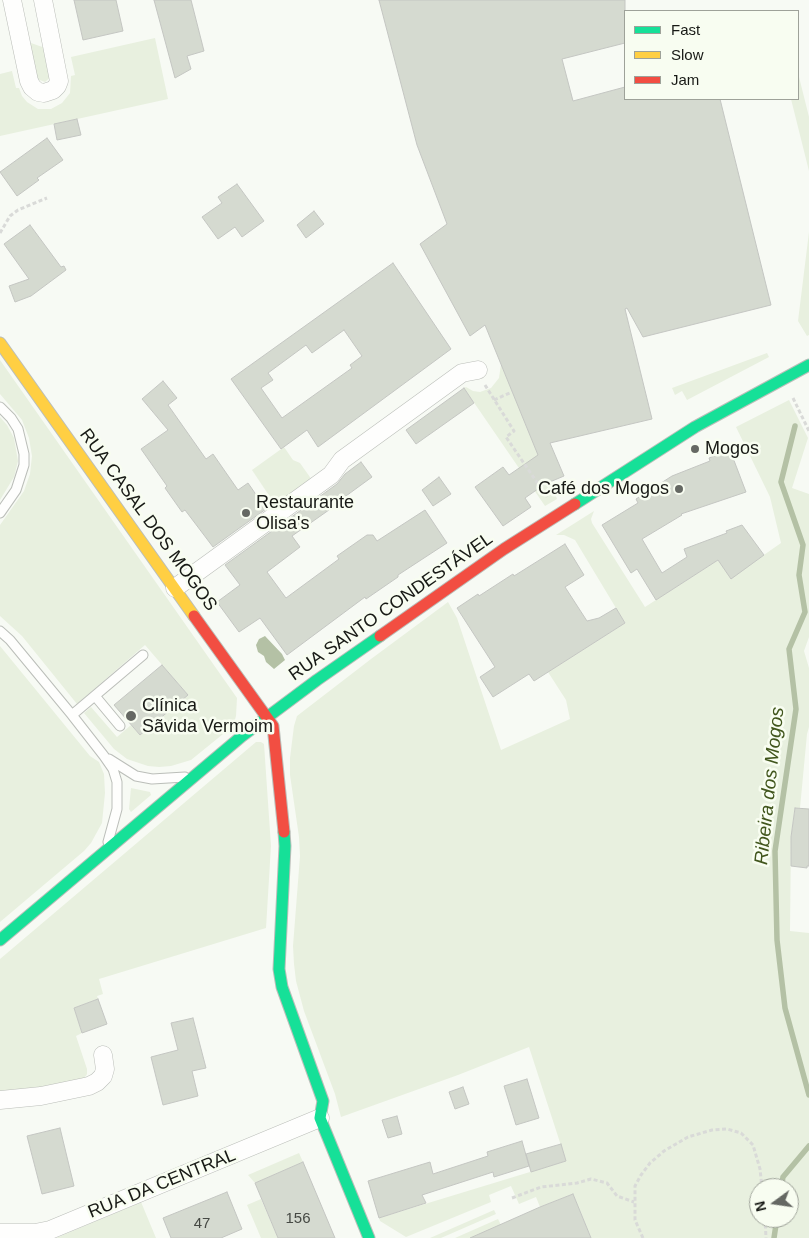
<!DOCTYPE html>
<meta charset="utf-8">
<style>
body{margin:0}
#map{position:relative;width:809px;height:1238px;overflow:hidden;background:#f7faf4;font-family:Helvetica,sans-serif}
canvas{display:block}
.legend{position:absolute;left:624px;top:10px;width:175px;height:90px;box-sizing:border-box;background:#f8fdf1;border:1px solid #9ea299;margin:0;padding:6px 9px;list-style:none;font-size:15px;color:#171915}
.legend li{display:flex;align-items:center;gap:10px;height:25px}
.legend b{width:25px;border:1px solid #9ea299}
.north{position:absolute;left:749px;top:1178px;width:50px;height:50px;box-sizing:border-box;background:#f8fdf1;border:1px solid #9ea299;border-radius:50%;rotate:256deg;font-size:14px;font-weight:700;line-height:20px;text-align:center;color:#171915}
.north::after{content:'';display:block;margin:auto;width:18px;height:22px;background:#656863;clip-path:polygon(50% 0,100% 100%,50% 72%,0 100%)}
</style>
<div id="map">
<canvas width="809" height="1238"></canvas>
<ul class="legend">
<li><b style="height:6px;background:#16e098"></b>Fast</li>
<li><b style="height:6px;background:#ffcf43"></b>Slow</li>
<li><b style="height:6px;background:#f24e42"></b>Jam</li>
</ul>
<div class="north">N</div>
</div>
<script>
const ctx = document.querySelector('canvas').getContext('2d');
ctx.lineJoin = 'round';
function fill(path, color) {
  ctx.fillStyle = color;
  ctx.fill(path, 'evenodd');
}
function shape(rows) {
  const path = new Path2D();
  for (const r of rows) {
    path.moveTo(r[0], r[1]);
    for (let i = 2; i < r.length; i += 2) path.lineTo(r[i], r[i + 1]);
  }
  return path;
}
function strokePath(path, color, width, dash) {
  ctx.strokeStyle = color;
  ctx.lineWidth = width;
  ctx.lineCap = dash ? 'butt' : 'round';
  ctx.setLineDash(dash || []);
  ctx.stroke(path);
}
function label(font, color, halo, rows, align = 'center') {
  ctx.font = font + ' Helvetica,sans-serif';
  ctx.lineWidth = 5;
  ctx.setLineDash([]);
  ctx.textBaseline = 'middle';
  ctx.strokeStyle = halo;
  ctx.fillStyle = color;
  for (const [text, x, y, turn = 0] of rows) {
    ctx.save();
    ctx.translate(x, y);
    ctx.rotate((+turn || 0) * Math.PI / 180);
    ctx.textAlign = isNaN(turn) ? turn : align;
    if (halo) ctx.strokeText(text, 0, 0);
    ctx.fillText(text, 0, 0);
    ctx.restore();
  }
}
fill(shape([
 [155,38,168,99,0,136,0,74,12,71,16,88,19,88,22,96,27,102,38,109,51,109,62,103,70,93,71,76,75,75,71,57],
 [31,43,48,49,52,76,45,82,37,79,28,44],
 [798,73,809,117,809,171,791,99,798,99],
 [809,232,809,335,807,336,798,321],
 [767,353,769,357,687,400,682,391,675,395,672,388],
 [0,360,237,698,236,716,234,723,228,730,191,760,171,766,159,767,148,766,127,759,114,749,84,713,91,707,117,737,131,725,140,735,188,695,145,645,77,704,22,636,0,616,0,525,24,491,30,474,32,456,29,438,22,420,0,394],
 [501,364,557,499,545,506,464,388,466,387,473,391,480,392,491,388,499,378],
 [789,400,808,438,792,488,809,494,809,637,804,651,809,668,809,727,807,734,800,808,795,808,791,837,790,931,809,933,809,1238,591,1238,573,1194,540,1207,536,1197,519,1204,511,1186,489,1195,491,1202,406,1237,380,1221,379,1218,566,1161,529,1047,458,1075,341,1117,335,1094,304,1011,296,981,294,964,293,946,300,856,299,837,290,775,290,758,294,726,297,716,371,659,448,602,457,618,501,750,570,719,566,700,548,672,625,623,575,540,564,535,556,535,594,511,591,519,592,523,645,607,718,560,731,578,781,543,770,497,736,427],
 [759,1188,789,1188,789,1218,759,1218],
 [0,417,7,425,14,438,18,461,14,477,0,500],
 [284,447,293,460,300,463,312,480,276,506,252,470],
 [0,646,90,756,99,762,104,774,105,793,102,823,91,843,84,851,0,922],
 [256,742,261,742,264,744,271,846,266,928,99,979,103,994,97,996,98,999,74,1008,82,1033,76,1036,87,1069,87,1074,84,1079,46,1089,0,1092,0,959],
 [131,788,150,792,151,795,131,812,129,809],
 [299,1153,303,1162,255,1183,248,1175],
 [261,1199,278,1238,261,1238,247,1205],
 [141,1202,156,1238,56,1238],
 [494,1210,496,1214,441,1238,430,1238],
 [498,1219,501,1225,470,1238,455,1238]
]), '#e8f0df');
fill(shape([
 [265,636,282,654,285,660,274,669,266,662,264,656,258,652,256,645,259,639]
]), '#b4c1a5');
strokePath(shape([
 [795,426,781,482,803,545,799,575,805,612,789,649,796,709,775,851,777,940,785,1008,809,1095],
 [781,1188,783,1177,809,1146],
 [774,1238,777,1218]
]), '#b4c1a5', 5.5);
const building = shape([
 [74,0,116,0,123,31,83,40,74,0],
 [154,0,191,0,204,51,187,56,191,69,175,78,154,0],
 [379,0,625,0,625,43,562,59,573,101,625,87,625,99,720,99,771,305,643,337,627,308,625,309,652,419,550,443,564,476,545,484,525,498,531,507,503,526,475,487,503,467,509,475,538,455,485,325,470,336,420,244,447,224,417,145,379,0],
 [77,119,81,135,57,140,54,124,77,119],
 [47,138,63,160,37,178,39,180,17,196,0,172,47,138],
 [237,184,264,221,242,237,235,227,218,239,202,217,222,203,218,197,237,184],
 [314,211,324,224,306,238,297,225,314,211],
 [30,225,61,267,64,266,66,270,31,296,15,302,9,286,29,279,4,244,30,225],
 [393,263,451,349,318,447,307,430,281,449,231,379,393,263],
 [344,330,362,356,350,365,352,368,282,418,261,388,273,380,268,373,306,345,312,353,344,330],
 [163,381,177,398,168,405,206,459,213,454,238,490,248,483,266,509,213,547,185,510,182,512,165,488,167,486,141,449,168,430,142,399,163,381],
 [464,388,474,403,416,444,406,430,464,388],
 [730,450,746,492,681,514,682,515,642,539,662,573,687,557,684,549,727,533,726,531,742,525,764,555,731,579,718,560,656,600,637,569,631,573,602,525,638,503,636,499,672,476,710,461,709,458,730,450],
 [361,462,372,477,335,504,336,505,292,536,300,547,267,572,286,598,339,559,337,556,367,535,373,535,377,541,425,510,447,543,398,575,398,577,366,599,365,597,287,655,260,618,239,632,217,602,240,585,225,565,337,484,345,474,361,462],
 [439,477,451,494,433,506,422,490,439,477],
 [565,544,584,575,565,587,587,621,599,618,616,608,625,623,534,681,529,674,493,697,480,677,495,667,457,608,478,594,479,596,513,574,514,576,565,544],
 [162,665,188,695,140,735,114,705,162,665],
 [795,808,809,809,809,866,807,866,807,868,791,866,791,837,795,808],
 [98,999,107,1024,82,1033,74,1008,98,999],
 [193,1018,206,1068,192,1071,198,1096,163,1105,151,1057,178,1050,171,1023,193,1018],
 [527,1079,539,1118,516,1125,504,1086,527,1079],
 [463,1087,469,1104,455,1109,449,1092,463,1087],
 [397,1116,402,1134,388,1138,382,1120,397,1116],
 [60,1128,74,1186,42,1194,27,1136,60,1128],
 [522,1141,529,1166,494,1177,493,1172,422,1195,426,1203,379,1218,368,1181,430,1162,433,1174,488,1156,487,1152,522,1141],
 [561,1144,566,1161,531,1172,526,1154,561,1144],
 [303,1162,335,1238,278,1238,255,1183,303,1162],
 [227,1192,242,1229,221,1238,171,1238,163,1218,227,1192],
 [573,1194,591,1238,470,1238,540,1207,573,1194]
]);
fill(building, '#d5dad0');
strokePath(building, '#c4c6c2', 1);
const lane = shape([
 [0,407,11,418,18,429,24,454,24,465,16,490,0,513],
 [0,631,10,640,72,715,104,756,113,769,117,782,117,809,108,842],
 [95,696,120,726],
 [72,715,143,655],
 [109,759,136,776,152,779,185,777]
]);
const street = shape([
 [12,0,29,81,32,87,38,92,44,93,53,90,57,86,59,81,43,0],
 [175,588,331,475,342,460,462,373,478,370],
 [0,1100,41,1096,89,1086,97,1082,103,1076,105,1069,103,1055],
 [0,1233,35,1233,50,1230,320,1118]
]);
const fast = shape([
 [575,504,695,427,809,365],
 [284,832,285,846,279,969,282,987,323,1101,320,1118,369,1238],
 [0,940,242,736,317,680,380,636]
]);
const slow = shape([
 [0,343,194,616]
]);
const jam = shape([
 [194,616,273,726,284,832],
 [380,636,504,549,575,504]
]);
strokePath(lane, '#bbbeb9', 11);
strokePath(street, '#bbbeb9', 19);
strokePath(fast, '#bbbeb9', 13);
strokePath(slow, '#bbbeb9', 13);
strokePath(jam, '#bbbeb9', 13);
strokePath(shape([
 [0,233,10,216,18,210,47,198],
 [485,385,514,431,506,437,547,497],
 [793,398,809,431],
 [494,400,512,392],
 [512,1198,541,1187,577,1183,591,1179,607,1183,617,1196,634,1202],
 [765,1218,766,1238],
 [643,1238,635,1220,635,1186,641,1175,650,1163,664,1151,688,1137,712,1130,727,1129,741,1133,753,1145,760,1169,762,1188]
]), '#d9dad8', 3, [4, 2.5]);
strokePath(lane, '#fefefd', 9);
strokePath(street, '#fefefd', 18);
strokePath(fast, '#16e098', 11);
strokePath(slow, '#ffcf43', 11);
strokePath(jam, '#f24e42', 11);
for (const [x, y, r, color] of [
 [695,449,5,"#656863"],
 [679,489,5,"#656863"],
 [246,513,5,"#656863"],
 [131,716,6,"#656863"]
]) {
  const dot = new Path2D();
  dot.arc(x, y, r, 0, 2 * Math.PI);
  ctx.fillStyle = color;
  ctx.fill(dot);
  strokePath(dot, '#f8fdf1', 2);
}
label('15px', '#464944', null, [
 ["156",298,1219],
 ["47",202,1224]
]);
label('18px', '#171915', '#f8fdf1', [
 ["Mogos",705,449],
 ["Café dos Mogos",669,489,"right"],
 ["Restaurante",256,503],
 ["Olisa's",256,524],
 ["Clínica",142,706],
 ["Sãvida Vermoim",142,727]
], 'left');
label('18px', '#171915', '#f8fdf1', [
 ["RUA CASAL DOS MOGOS",148,520,54],
 ["RUA SANTO CONDESTÁVEL",391,607,-35],
 ["RUA DA CENTRAL",162,1184,-22]
]);
label('italic 19px', '#41561d', '#f8fdf1', [
 ["Ribeira dos Mogos",770,786,-84]
]);
</script>
